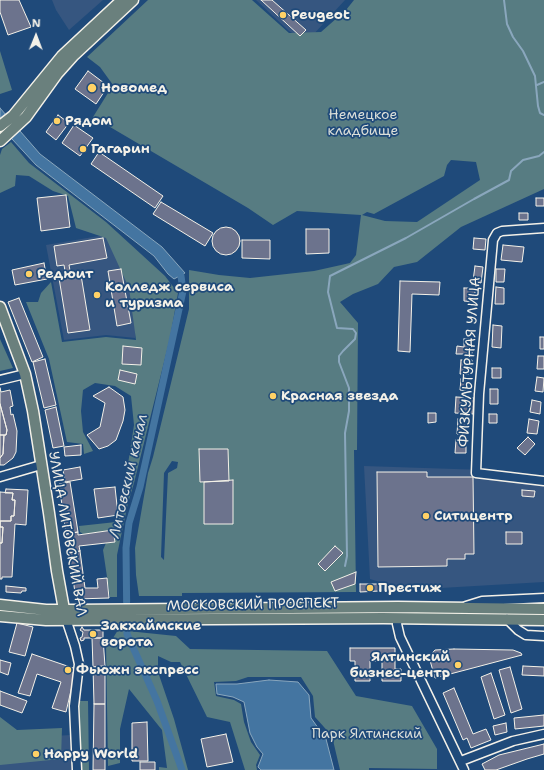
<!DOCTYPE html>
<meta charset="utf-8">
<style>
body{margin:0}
#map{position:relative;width:544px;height:770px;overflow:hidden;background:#1f4a7a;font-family:"Shantell Sans",sans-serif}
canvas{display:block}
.north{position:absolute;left:16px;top:16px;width:40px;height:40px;-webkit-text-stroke:3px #1f4a7a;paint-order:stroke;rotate:1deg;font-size:11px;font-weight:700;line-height:16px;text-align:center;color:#f4f1e8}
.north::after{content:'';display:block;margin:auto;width:14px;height:18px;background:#f4f1e8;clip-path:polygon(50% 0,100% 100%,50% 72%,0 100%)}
</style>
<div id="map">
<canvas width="544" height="770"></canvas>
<div class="north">N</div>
</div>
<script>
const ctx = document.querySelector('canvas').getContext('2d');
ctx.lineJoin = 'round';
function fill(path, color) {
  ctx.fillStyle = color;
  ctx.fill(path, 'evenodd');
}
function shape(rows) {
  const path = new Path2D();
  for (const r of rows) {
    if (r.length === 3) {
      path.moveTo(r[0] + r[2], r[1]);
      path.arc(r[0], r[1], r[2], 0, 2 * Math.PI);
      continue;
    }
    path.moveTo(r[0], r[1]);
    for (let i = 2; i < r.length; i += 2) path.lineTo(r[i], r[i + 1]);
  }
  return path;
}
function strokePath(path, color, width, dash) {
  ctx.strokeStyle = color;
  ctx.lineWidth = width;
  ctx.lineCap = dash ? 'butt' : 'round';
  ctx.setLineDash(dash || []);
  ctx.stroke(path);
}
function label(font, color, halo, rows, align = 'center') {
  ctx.font = font + ' "Shantell Sans",sans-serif';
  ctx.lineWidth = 3.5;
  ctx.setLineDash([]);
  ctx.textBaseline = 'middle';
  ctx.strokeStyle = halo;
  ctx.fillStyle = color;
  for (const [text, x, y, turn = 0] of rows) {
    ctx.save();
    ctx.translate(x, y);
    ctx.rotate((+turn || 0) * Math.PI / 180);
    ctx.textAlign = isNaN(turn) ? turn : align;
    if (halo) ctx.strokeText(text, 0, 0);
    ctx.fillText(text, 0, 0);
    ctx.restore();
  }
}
fill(shape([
 [52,0,103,0,69,30,56,10],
 [256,0,345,0,312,36,297,36,289,31],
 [111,234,132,263,135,327,135,338,106,335,64,340,46,245],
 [364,466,485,470,544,476,544,582,406,590,370,579],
 [71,735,73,770,0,770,0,739]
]), '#365680');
fill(shape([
 [148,0,252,0,289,33,321,32,346,10,354,0,544,0,544,189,461,227,417,262,394,267,378,284,353,294,340,302,358,323,357,450,354,450,356,592,182,593,182,596,139,596,136,575,135,548,148,473,153,457,189,309,189,270,219,275,250,278,314,271,350,263,356,255,361,215,297,211,273,225,248,208,93,117,113,85,100,67,87,57],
 [451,160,476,162,480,180,417,222,385,221,362,215,367,212,374,214,444,176,447,165],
 [172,461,178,462,177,468,168,473,164,560,161,557,164,473],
 [0,51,12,90,0,94],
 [11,142,29,163,106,222,165,276,178,293,170,338,134,483,128,503,117,555,117,597,110,597,103,550,106,543,115,542,113,530,83,534,80,532,79,526,116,522,128,464,134,425,131,396,115,386,95,383,83,390,81,411,83,432,93,451,84,454,83,444,67,442,49,359,26,302,38,302,41,293,51,282,62,342,106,337,136,340,129,288,106,238,76,228,68,196,53,191,29,176,16,175,15,186,0,193,0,155,2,149],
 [0,339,13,368,0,371],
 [118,630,176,636,190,649,327,651,356,696,412,706,437,749,437,769,369,768,369,770,340,770,332,736,315,717,313,696,301,677,248,677,236,681,214,682,216,696,234,700,241,704,244,722,251,742,260,755,256,765,257,770,245,770,230,722,207,717,180,662,171,662,158,656,158,672,174,719,188,770,159,770,159,767,167,768,162,730,129,689,120,729,120,763,108,766,106,643,113,638],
 [78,701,88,701,89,770,81,770],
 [0,717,17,730,62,728,61,759,0,765]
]), '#577c82');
const water = shape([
 [0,108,40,154,162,247,185,273,174,279,168,274,154,256,36,165,0,126,0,108],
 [269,680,298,682,309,695,311,718,326,739,334,770,261,770,258,767,263,754,257,747,250,733,244,702,233,697,217,694,216,684,237,684,269,680]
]);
fill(water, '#4475a1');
strokePath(water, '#8aa7bd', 1);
strokePath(shape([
 [504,0,507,24,513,37,523,51,535,76,538,106,540,113,544,115],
 [537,85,544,82],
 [345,566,347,556,345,433,349,411,349,388,339,362,339,356,343,351,355,339,356,333,353,329,337,328,328,292,330,276,406,238,474,199,509,180,511,171,523,160,539,156,544,152]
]), '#8aa7bd', 2);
strokePath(shape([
 [181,276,183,291,140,487,129,523,126,548,127,634,157,701,182,770]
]), '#4475a1', 7);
const building = shape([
 [0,0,19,0,31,27,8,35,0,12,0,0],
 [261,0,272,0,306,30,300,36,261,0],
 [88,71,108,86,96,104,75,89,88,71],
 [58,115,69,123,56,140,46,132,58,115],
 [74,125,93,138,80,156,62,143,74,125],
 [99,152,163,196,155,208,91,164,99,152],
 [66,195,70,227,41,231,37,198,66,195],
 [536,198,544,198,544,206,536,206,536,198],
 [161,202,213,233,205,246,153,214,161,202],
 [519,213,528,213,528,220,519,220,519,213],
 [226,241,14],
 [306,229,329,229,329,253,306,254,306,229],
 [103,238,107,258,69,265,71,276,81,275,90,330,68,333,59,278,66,277,64,265,57,266,54,246,103,238],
 [474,238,486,239,485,250,473,249,474,238],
 [242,240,270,240,270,259,242,258,242,240],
 [503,245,524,247,522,262,501,260,503,245],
 [44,263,47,279,15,285,12,270,44,263],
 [475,266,483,267,481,283,473,281,475,266],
 [121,269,131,323,117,326,108,271,121,269],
 [496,269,505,269,504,282,496,282,496,269],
 [400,281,440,282,439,295,412,294,410,352,398,351,400,281],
 [496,287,504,288,504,304,495,304,496,287],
 [464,288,475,288,475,302,464,301,464,288],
 [19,298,43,357,32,362,8,302,19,298],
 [493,325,502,326,501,348,492,347,493,325],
 [540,337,544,337,544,349,540,349,540,337],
 [464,339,472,339,472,354,456,354,457,346,464,347,464,339],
 [123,346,142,348,141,365,122,364,123,346],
 [538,356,544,356,544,369,537,369,538,356],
 [45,359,56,405,44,408,33,362,45,359],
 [461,360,472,360,471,374,460,374,461,360],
 [492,368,501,368,501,378,492,378,492,368],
 [120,370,137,374,135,384,118,380,120,370],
 [537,377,544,378,543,392,535,391,537,377],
 [461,379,468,379,468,391,460,390,461,379],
 [109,387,123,397,125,410,123,421,116,440,108,446,99,449,87,435,100,427,105,403,93,396,109,387],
 [0,388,1,392,10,390,13,406,10,407,11,415,13,414,17,431,16,452,13,458,4,465,0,465,0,458,3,454,4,435,6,435,7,430,0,404,0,388],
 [490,389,498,389,498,404,490,404,490,389],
 [456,397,474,398,473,414,455,413,456,397],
 [532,400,541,402,540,414,530,412,532,400],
 [0,404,7,430,6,435,0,435,0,404],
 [56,407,64,446,53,448,45,410,56,407],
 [428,413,436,413,436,422,428,423,428,413],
 [489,414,497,414,497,423,489,423,489,414],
 [458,419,468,420,467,434,457,434,458,419],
 [529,419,539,421,537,434,527,433,529,419],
 [0,435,4,435,3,454,0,458,0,435],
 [528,437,535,444,525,455,517,448,528,437],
 [456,440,461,440,461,445,466,445,466,453,455,453,456,440],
 [81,445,81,455,65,456,64,447,81,445],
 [199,449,228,449,229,481,200,482,199,449],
 [80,467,82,479,65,482,63,470,80,467],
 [377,472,427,472,427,477,473,477,474,554,465,554,465,559,447,559,447,566,378,567,377,472],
 [233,480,233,524,204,524,204,482,233,480],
 [70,482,78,532,66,534,59,484,70,482],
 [115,487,118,515,98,518,94,489,115,487],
 [6,489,28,490,26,525,15,524,12,577,2,577,2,579,0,579,0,543,2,543,3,527,0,527,0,521,11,521,11,516,14,516,15,500,12,500,13,493,5,493,6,489],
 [522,490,535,491,534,497,522,496,522,490],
 [0,492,13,493,12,500,15,500,14,516,11,516,11,521,0,521,0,527,3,527,2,543,0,543,0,492],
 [113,530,115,542,79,546,80,551,69,553,66,534,78,532,78,535,113,530],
 [506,532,522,532,522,544,506,544,506,532],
 [335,546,343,553,325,571,318,564,335,546],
 [80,551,85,588,98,588,97,579,107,578,109,598,76,599,69,553,80,551],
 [356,572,355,584,335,591,331,582,356,572],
 [360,584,379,584,379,591,360,592,360,584],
 [6,586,26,588,26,591,22,591,21,593,6,592,6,586],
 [17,623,33,627,25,656,9,652,17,623],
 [82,627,84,630,103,630,103,638,84,638,84,640,81,641,80,638,82,637,83,632,80,630,82,627],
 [92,638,103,638,105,666,93,667,92,638],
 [350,648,395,648,395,669,401,669,401,681,382,681,382,661,370,661,370,681,355,681,355,661,350,661,350,648],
 [454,649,513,650,521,653,522,655,435,678,429,657,435,650,454,649],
 [32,654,76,669,66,712,52,708,61,682,37,674,30,696,18,693,32,654],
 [0,660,11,663,8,675,0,672,0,660],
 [105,666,105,704,94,704,93,667,105,666],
 [523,666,544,667,544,676,522,675,523,666],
 [510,667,522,709,511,713,499,670,510,667],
 [491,673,505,715,494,719,481,677,491,673],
 [454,688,473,734,486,729,491,740,471,748,467,738,463,740,443,693,454,688],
 [0,691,27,701,22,713,0,705,0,691],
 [94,704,105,704,105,770,93,770,94,704],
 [544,715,544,726,515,729,514,718,544,715],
 [147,722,148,761,132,761,132,723,147,722],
 [506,723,507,732,495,735,493,726,506,723],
 [226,734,233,762,207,767,201,739,226,734],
 [544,744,544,754,527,759,496,770,485,770,482,764,499,755,544,744],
 [140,762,155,762,155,770,140,770,140,762]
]);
fill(building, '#6c738d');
strokePath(building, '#f4f1e8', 1);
const minor = shape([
 [544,228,502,231,497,233,493,240,479,394,476,473,544,481],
 [0,380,25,374],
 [0,477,41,465],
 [466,606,482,601,544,598],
 [398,618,397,624,400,637,464,770],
 [66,619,75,646,79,664,74,706,77,770],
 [507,619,518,630,526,635,544,636],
 [461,761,513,741,544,734]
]);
const major = shape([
 [0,126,13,116,62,56,122,0],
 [0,141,26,117,57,74,74,55,133,0],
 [0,307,25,374,33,411,49,513,57,571,65,615],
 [0,605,46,610,74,610,398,607,544,609],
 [0,616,46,620,383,618,544,620]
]);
strokePath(minor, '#f4f1e8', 11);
strokePath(major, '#f4f1e8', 13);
strokePath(minor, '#1f4a7a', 8);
strokePath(major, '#6a807d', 10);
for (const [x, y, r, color] of [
 [283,15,4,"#ffd166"],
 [92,88,5,"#ffd166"],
 [57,121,4,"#ffd166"],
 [83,149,4,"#ffd166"],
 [29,274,4,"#ffd166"],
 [97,295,4,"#ffd166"],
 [273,396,4,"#ffd166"],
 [426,516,4,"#ffd166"],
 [370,588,4,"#ffd166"],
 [93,634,4,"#ffd166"],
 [458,665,4,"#ffd166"],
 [68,670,4,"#ffd166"],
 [36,754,4,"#ffd166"]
]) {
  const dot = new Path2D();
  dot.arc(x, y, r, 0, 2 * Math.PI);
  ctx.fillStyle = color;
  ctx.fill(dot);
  strokePath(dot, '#1f4a7a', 1.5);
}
label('bold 14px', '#f4f1e8', '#1f4a7a', [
 ["Peugeot",291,15],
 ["Новомед",101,88],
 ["Рядом",65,121],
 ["Гагарин",91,149],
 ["Редюит",37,274],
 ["Колледж сервиса",105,287],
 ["и туризма",105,303],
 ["Красная звезда",281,396],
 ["Ситицентр",434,516],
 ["Престиж",378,588],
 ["Закхаймские",101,626],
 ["ворота",101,642],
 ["Ялтинский",450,657,"right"],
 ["бизнес-центр",450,673,"right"],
 ["Фьюжн экспресс",76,670],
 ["Happy World",44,754]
], 'left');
label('14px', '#dcdfd9', '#1f4a7a', [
 ["Немецкое",363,115],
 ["кладбище",363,131],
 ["Парк Ялтинский",367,734]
]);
label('14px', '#f4f1e8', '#1f4a7a', [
 ["ФИЗКУЛЬТУРНАЯ УЛИЦА",470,362,-86],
 ["УЛИЦА ЛИТОВСКИЙ ВАЛ",67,534,80],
 ["МОСКОВСКИЙ ПРОСПЕКТ",253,605,-1]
]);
label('italic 15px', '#dadedd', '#1f4a7a', [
 ["Литовский канал",129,476,-77]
]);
</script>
